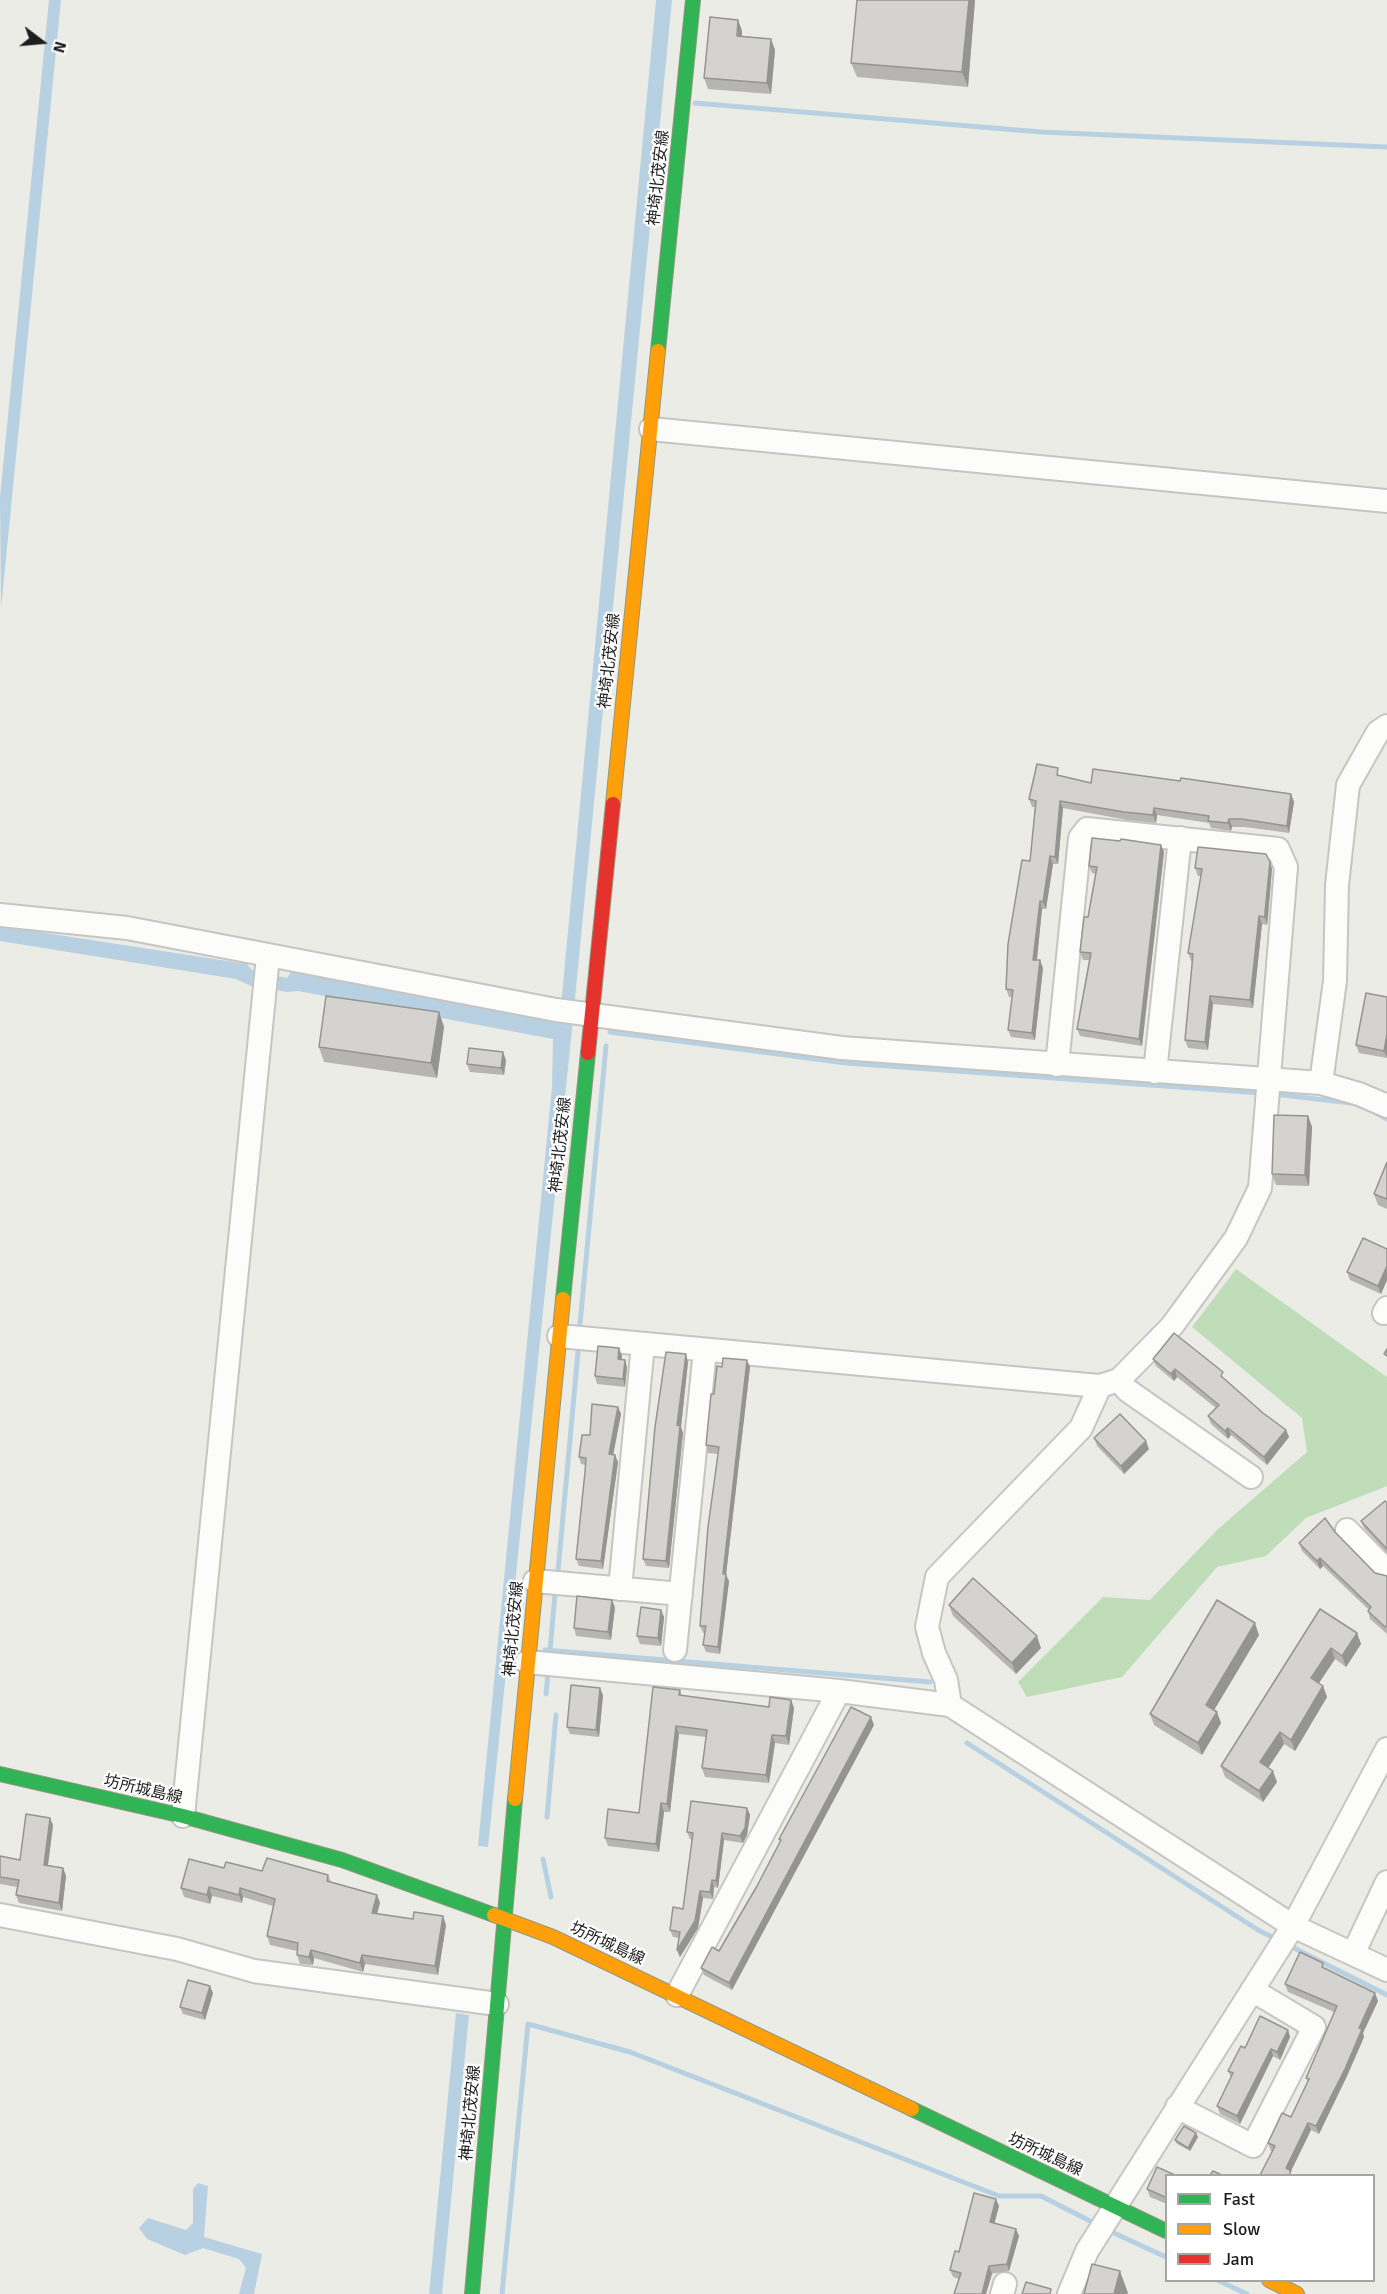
<!DOCTYPE html>
<meta charset="utf-8">
<style>
body{margin:0}
#map{position:relative;width:1387px;height:2294px;overflow:hidden;background:#ecece6;font-family:Signika,sans-serif}
canvas{display:block}
.legend{position:absolute;left:1165px;top:2174px;width:210px;height:108px;box-sizing:border-box;background:#fff;border:2px solid #a5a5a5;margin:0;padding:8px 10px;list-style:none;font-size:18px;color:#1e1e1e}
.legend li{display:flex;align-items:center;gap:12px;height:30px}
.legend b{width:30px;border:2px solid #a5a5a5}
.north{position:absolute;left:12px;top:12px;width:60px;height:60px;-webkit-text-stroke:4px #fff;paint-order:stroke;rotate:106deg;font-size:16px;font-weight:700;line-height:24px;text-align:center;color:#1e1e1e}
.north::after{content:'';display:block;margin:auto;width:21px;height:27px;background:#1e1e1e;clip-path:polygon(50% 0,100% 100%,50% 72%,0 100%)}
</style>
<div id="map">
<canvas width="1387" height="2294"></canvas>
<ul class="legend">
<li><b style="height:8px;background:#30b455"></b>Fast</li>
<li><b style="height:8px;background:#ff9f0a"></b>Slow</li>
<li><b style="height:8px;background:#e5322d"></b>Jam</li>
</ul>
<div class="north">N</div>
</div>
<script>
const ctx = document.querySelector('canvas').getContext('2d');
ctx.lineJoin = 'round';
function fill(path, color) {
  ctx.fillStyle = color;
  ctx.fill(path, 'evenodd');
}
function shape(rows) {
  const path = new Path2D();
  for (const r of rows) {
    path.moveTo(r[0], r[1]);
    for (let i = 2; i < r.length; i += 2) path.lineTo(r[i], r[i + 1]);
  }
  return path;
}
function strokePath(path, color, width, dash) {
  ctx.strokeStyle = color;
  ctx.lineWidth = width;
  ctx.lineCap = dash ? 'butt' : 'round';
  ctx.setLineDash(dash || []);
  ctx.stroke(path);
}
function label(font, color, halo, rows, align = 'center') {
  ctx.font = font + ' Signika,"Noto Sans JP",sans-serif';
  ctx.lineWidth = 4.5;
  ctx.setLineDash([]);
  ctx.textBaseline = 'middle';
  ctx.strokeStyle = halo;
  ctx.fillStyle = color;
  for (const [text, x, y, turn = 0] of rows) {
    ctx.save();
    ctx.translate(x, y);
    ctx.rotate((+turn || 0) * Math.PI / 180);
    ctx.textAlign = isNaN(turn) ? turn : align;
    if (halo) ctx.strokeText(text, 0, 0);
    ctx.fillText(text, 0, 0);
    ctx.restore();
  }
}
fill(shape([
 [1236,1269,1387,1377,1387,1486,1306,1518,1266,1556,1217,1567,1122,1677,1027,1697,1018,1682,1103,1597,1150,1600,1218,1529,1307,1452,1302,1418,1192,1327]
]), '#bfddb9');
fill(shape([
 [49,0,61,0,1,609,0,497],
 [656,0,672,0,572,1029,488,1847,478,1846,552,1086,553,1039,298,991,287,992,251,986,236,979,0,941,0,926,247,964,253,971,287,978,291,972,557,1020,560,1016],
 [456,2013,469,2015,442,2294,429,2294],
 [198,2183,208,2186,204,2237,262,2254,254,2294,239,2294,246,2268,239,2259,203,2248,185,2255,147,2239,139,2228,148,2218,186,2230,193,2223,193,2189]
]), '#b8d1e2');
strokePath(shape([
 [695,103,1041,132,1387,147],
 [610,1032,846,1063,1261,1093],
 [1273,1094,1351,1103],
 [1376,1113,1387,1119],
 [580,1324,606,1046],
 [558,1571,578,1352],
 [545,1650,930,1682],
 [550,1651,555,1594],
 [546,1694,548,1674],
 [967,1743,1258,1930,1278,1940],
 [547,1817,556,1715],
 [543,1859,551,1897],
 [1286,1944,1387,1995],
 [1114,2233,1166,2257],
 [1217,2280,1247,2294],
 [502,2294,528,2024,630,2052,999,2196,1041,2196,1090,2221]
]), '#b8d1e2', 5);
const street = shape([
 [651,429,1387,501],
 [0,915,127,928,556,1010,842,1048,1321,1083,1359,1094,1387,1106],
 [1155,1072,1180,838],
 [1321,1083,1335,981,1337,885,1348,785,1378,732,1387,726],
 [1384,1313,1387,1308],
 [559,1336,1088,1385,1100,1386,1119,1380,1172,1326,1236,1238,1260,1188,1286,867,1278,849,1087,829,1080,838,1057,1065],
 [1119,1380,1127,1390,1251,1477],
 [1347,1530,1387,1571],
 [535,1581,681,1594],
 [620,1589,643,1344],
 [675,1650,705,1350],
 [527,1662,839,1691,950,1705,1293,1926,1387,1970],
 [950,1705,946,1680,934,1653,927,1627,937,1577,1081,1428,1100,1386],
 [183,1816,268,956],
 [0,1915,177,1949,254,1971,497,2004],
 [1353,1954,1387,1882],
 [677,1995,839,1691],
 [1177,2107,1253,2146,1314,2027,1252,1990],
 [1002,2294,1005,2284],
 [1069,2294,1087,2251,1293,1926,1387,1749]
]);
const fast = shape([
 [658,351,693,0],
 [563,1299,588,1053],
 [0,1774,183,1816,342,1860,494,1915],
 [912,2109,1166,2231],
 [472,2294,515,1799]
]);
const slow = shape([
 [613,804,658,351],
 [515,1799,563,1299],
 [494,1915,553,1937,912,2109],
 [1269,2280,1297,2294]
]);
const jam = shape([
 [588,1053,613,804]
]);
strokePath(street, '#c5c5c2', 26);
strokePath(fast, '#90977d', 16);
strokePath(slow, '#90977d', 16);
strokePath(jam, '#90977d', 16);
strokePath(street, '#fcfcfb', 22);
strokePath(fast, '#30b455', 14);
strokePath(slow, '#ff9f0a', 14);
strokePath(jam, '#e5322d', 14);
fill(shape([
 [857,0,975,0,968,87,857,77,851,63],
 [738,20,742,31,742,36,771,39,775,50,771,94,708,89,704,78],
 [1061,776,1091,783,1180,781,1291,794,1294,802,1289,833,1245,827,1232,827,1231,831,1211,828,1209,823,1157,815,1156,823,1127,820,1063,808,1058,864,1053,864,1046,909,1042,909,1037,960,1043,968,1035,1040,1011,1037,1008,1030,1013,997,1009,997,1006,989,1030,861,1035,807,1032,807,1029,799],
 [1120,841,1161,845,1164,852,1142,1046,1080,1036,1077,1029,1089,960,1083,960,1080,952,1088,917,1096,874,1092,873,1089,866],
 [1195,868,1272,869,1268,919,1267,925,1262,924,1253,1008,1213,1004,1208,1050,1188,1048,1185,1040,1192,961,1191,961,1188,953,1201,876,1198,876],
 [1366,993,1387,1058,1359,1053,1356,1045],
 [439,1012,444,1027,437,1078,324,1062,319,1047],
 [506,1060,504,1075,470,1072,467,1064],
 [1308,1116,1312,1127,1309,1186,1276,1185,1272,1174],
 [1387,1162,1387,1209,1378,1205,1374,1194],
 [1387,1249,1387,1280,1381,1294,1350,1280,1347,1272],
 [619,1348,622,1356,621,1359,627,1367,625,1387,597,1384,595,1376],
 [1153,1359,1226,1380,1263,1413,1286,1430,1289,1437,1267,1465,1231,1435,1228,1439,1211,1424,1208,1416,1216,1408,1177,1377,1174,1381,1156,1366],
 [688,1362,681,1427,683,1433,669,1568,646,1566,643,1559],
 [750,1367,726,1575,729,1581,720,1654,706,1652,703,1645,705,1633,703,1633,700,1626,718,1454,708,1453,706,1445,714,1394],
 [618,1407,621,1414,613,1454,615,1455,618,1462,603,1569,579,1566,576,1559,586,1465,581,1464,579,1457,590,1435],
 [1094,1438,1149,1449,1124,1474,1097,1446],
 [1387,1503,1387,1553,1364,1528,1361,1521],
 [1335,1532,1375,1573,1387,1576,1387,1634,1370,1619,1368,1611,1369,1610,1323,1566,1320,1569,1302,1551,1299,1543],
 [949,1605,1041,1648,1016,1674,953,1616],
 [615,1607,611,1640,576,1636,574,1628],
 [1320,1609,1357,1633,1361,1644,1346,1667,1335,1659,1319,1683,1323,1686,1327,1697,1295,1751,1284,1744,1268,1768,1277,1782,1263,1802,1225,1777,1221,1766],
 [661,1610,664,1617,661,1646,640,1644,637,1636],
 [1259,1635,1214,1710,1221,1723,1202,1755,1154,1725,1150,1714],
 [680,1690,682,1696,769,1707,791,1700,794,1708,789,1745,775,1743,769,1783,705,1777,702,1768,706,1737,679,1734,670,1812,664,1812,659,1852,608,1846,605,1838,639,1813],
 [603,1695,599,1737,570,1734,567,1727],
 [874,1725,732,1990,704,1975,701,1968,719,1951,757,1886,780,1842,779,1839],
 [747,1808,750,1815,747,1835,743,1843,724,1840,718,1888,714,1887,713,1899,703,1898,698,1928,680,1957,677,1950,679,1938,673,1937,670,1930,683,1909,692,1840,690,1839,687,1832],
 [50,1818,53,1825,48,1865,63,1868,66,1876,62,1911,19,1903,16,1895,17,1887,0,1884,0,1856,20,1860],
 [224,1868,328,1875,331,1882,377,1895,380,1903,377,1913,446,1925,438,1975,365,1964,363,1972,314,1958,313,1965,300,1964,297,1955,297,1951,270,1945,267,1936,273,1906,243,1897,242,1903,212,1896,210,1904,184,1897,181,1888],
 [1325,1969,1378,2001,1363,2033,1364,2037,1347,2076,1319,2134,1311,2130,1289,2175,1272,2151,1271,2151,1268,2143,1291,2117,1308,2082,1306,2078,1334,2012,1288,1992,1285,1984],
 [213,1993,205,2020,183,2014,180,2007],
 [1288,2030,1290,2037,1280,2060,1273,2056,1240,2124,1220,2114,1217,2106,1231,2077,1228,2071,1245,2048],
 [1198,2137,1190,2151,1177,2144,1175,2140],
 [1167,2175,1167,2204,1150,2197,1147,2189],
 [999,2206,994,2223,1019,2236,1009,2271,959,2279,953,2277,950,2270,959,2252]
]), '#b6b5b2');
fill(shape([
 [969,0,975,0,968,87,962,72],
 [738,20,742,31,741,47,737,36],
 [771,39,775,50,771,94,767,83],
 [1291,794,1294,802,1289,833,1287,826],
 [1060,801,1063,808,1058,864,1055,857],
 [1154,808,1157,815,1156,823,1153,815],
 [1229,819,1232,827,1231,831,1228,823],
 [1161,845,1164,852,1142,1046,1139,1039],
 [1050,856,1053,864,1046,909,1043,902],
 [1270,862,1272,869,1267,925,1265,917],
 [1040,901,1042,909,1036,967,1033,960],
 [1259,916,1262,924,1253,1008,1250,1000],
 [1040,960,1043,968,1035,1040,1032,1033],
 [1210,996,1213,1004,1208,1050,1205,1042],
 [439,1012,444,1027,437,1078,431,1063],
 [1387,1034,1387,1058,1384,1051],
 [503,1052,506,1060,504,1075,501,1068],
 [1308,1116,1312,1127,1309,1186,1305,1175],
 [1387,1266,1387,1280,1381,1294,1378,1286],
 [619,1348,622,1356,621,1367,618,1359],
 [686,1354,688,1362,681,1427,683,1433,669,1568,666,1561,677,1425],
 [625,1360,627,1367,625,1387,623,1379],
 [747,1360,750,1367,726,1575,729,1581,720,1654,718,1647,723,1574],
 [1175,1369,1177,1377,1174,1381,1171,1374],
 [618,1407,621,1414,612,1461,609,1454],
 [1228,1428,1231,1435,1228,1439,1225,1431],
 [1286,1430,1289,1437,1267,1465,1264,1457],
 [1146,1441,1149,1449,1124,1474,1121,1466],
 [615,1455,618,1462,603,1569,601,1561],
 [1320,1558,1323,1566,1320,1569,1317,1561],
 [612,1600,615,1607,611,1640,608,1632],
 [661,1610,664,1617,661,1646,658,1638],
 [1255,1623,1259,1635,1210,1717,1206,1705],
 [1357,1633,1361,1644,1346,1667,1342,1656],
 [1037,1636,1041,1648,1016,1674,1012,1663],
 [1331,1648,1335,1659,1315,1689,1311,1678],
 [1323,1686,1327,1697,1295,1751,1291,1740],
 [600,1688,603,1695,599,1737,596,1730],
 [791,1700,794,1708,789,1745,786,1736],
 [1217,1712,1221,1723,1202,1755,1198,1743],
 [871,1717,874,1725,732,1990,729,1983],
 [676,1726,679,1734,670,1812,667,1804],
 [1280,1732,1284,1744,1264,1774,1260,1762],
 [772,1735,775,1743,769,1783,766,1775],
 [1273,1771,1277,1782,1263,1802,1259,1791],
 [661,1803,664,1812,659,1852,656,1844],
 [747,1808,750,1815,747,1835,743,1843,740,1836],
 [50,1818,53,1825,47,1872,44,1865],
 [722,1833,724,1840,718,1888,716,1881],
 [63,1868,66,1876,62,1911,59,1903],
 [712,1880,714,1887,713,1899,710,1892],
 [209,1887,212,1896,210,1904,207,1895],
 [240,1888,243,1897,242,1903,239,1895],
 [700,1891,703,1898,698,1928,680,1957,677,1950],
 [377,1895,380,1903,375,1921,372,1913],
 [443,1916,446,1925,438,1975,435,1966],
 [311,1950,314,1958,313,1965,309,1957],
 [362,1955,365,1964,363,1972,360,1963],
 [210,1986,213,1993,205,2020,202,2013],
 [1375,1993,1378,2001,1363,2033,1364,2037,1347,2076,1319,2134,1316,2126,1359,2028],
 [1288,2030,1290,2037,1280,2060,1277,2052],
 [1271,2049,1273,2056,1240,2124,1237,2116],
 [1308,2123,1311,2130,1289,2175,1286,2168],
 [1196,2133,1198,2137,1190,2151,1188,2148],
 [996,2199,999,2206,993,2229,990,2222],
 [1016,2229,1019,2236,1009,2271,1007,2264],
 [989,2266,992,2274,986,2294,982,2294],
 [1120,2271,1128,2293,1127,2294,1114,2294]
]), '#949491');
const building = shape([
 [857,0,969,0,962,72,851,63,857,0],
 [710,17,738,20,737,36,771,39,767,83,704,78,710,17],
 [1037,764,1058,768,1057,775,1091,783,1093,769,1180,781,1181,778,1291,794,1287,826,1242,819,1229,819,1228,823,1208,821,1209,816,1154,808,1153,815,1124,812,1060,801,1055,857,1050,856,1043,902,1040,901,1033,960,1040,960,1032,1033,1008,1030,1013,990,1006,989,1008,944,1022,860,1030,861,1036,801,1029,799,1037,764],
 [1092,838,1120,841,1121,839,1161,845,1139,1039,1077,1029,1091,953,1080,952,1084,917,1088,917,1097,867,1089,866,1092,838],
 [1198,847,1266,854,1270,862,1265,912,1265,917,1259,916,1250,1000,1210,996,1205,1042,1185,1040,1193,954,1188,953,1202,869,1195,868,1198,847],
 [1366,993,1387,997,1387,1034,1384,1051,1356,1045,1366,993],
 [326,996,439,1012,431,1063,319,1047,326,996],
 [469,1048,503,1052,501,1068,467,1064,469,1048],
 [1274,1115,1308,1116,1305,1175,1272,1174,1274,1115],
 [1387,1162,1387,1199,1374,1194,1387,1162],
 [1363,1238,1387,1249,1387,1266,1378,1286,1347,1272,1363,1238],
 [1174,1333,1223,1372,1221,1376,1263,1413,1286,1430,1264,1457,1228,1428,1225,1431,1208,1416,1219,1405,1175,1369,1171,1374,1153,1359,1174,1333],
 [598,1346,619,1348,618,1359,625,1360,623,1379,595,1376,598,1346],
 [1387,1349,1387,1356,1384,1354,1387,1349],
 [666,1352,686,1354,677,1425,680,1426,666,1561,643,1559,655,1427,666,1352],
 [723,1358,747,1360,723,1574,726,1574,718,1647,703,1645,706,1626,700,1626,708,1527,719,1447,706,1445,711,1394,714,1394,717,1366,722,1367,723,1358],
 [592,1404,618,1407,609,1454,615,1455,601,1561,576,1559,585,1472,586,1458,579,1457,582,1435,590,1435,592,1404],
 [1120,1414,1146,1441,1121,1466,1094,1438,1120,1414],
 [1385,1501,1387,1503,1387,1549,1361,1521,1385,1501],
 [1325,1518,1335,1532,1375,1573,1387,1576,1387,1625,1385,1627,1368,1611,1371,1607,1320,1558,1317,1561,1299,1543,1325,1518],
 [973,1578,1037,1636,1012,1663,949,1605,973,1578],
 [577,1596,612,1600,608,1632,574,1628,577,1596],
 [1217,1600,1255,1623,1206,1705,1217,1712,1198,1743,1150,1714,1217,1600],
 [641,1607,661,1610,658,1638,637,1636,641,1607],
 [1320,1609,1357,1633,1342,1656,1331,1648,1311,1678,1323,1686,1291,1740,1280,1732,1260,1762,1273,1771,1259,1791,1221,1766,1320,1609],
 [571,1685,600,1688,596,1730,567,1727,571,1685],
 [653,1687,680,1690,679,1695,769,1707,770,1697,791,1700,786,1736,772,1735,766,1775,702,1768,707,1730,676,1726,667,1804,661,1803,656,1844,605,1838,608,1809,639,1813,653,1687],
 [851,1707,871,1717,729,1983,701,1968,712,1947,719,1951,757,1886,781,1840,779,1839,851,1707],
 [691,1801,747,1808,745,1828,740,1836,722,1833,716,1881,712,1880,710,1892,700,1891,695,1921,677,1950,680,1932,670,1930,673,1907,683,1909,693,1833,687,1832,691,1801],
 [26,1814,50,1818,44,1865,63,1868,59,1903,16,1895,19,1880,0,1877,0,1856,20,1860,26,1814],
 [267,1858,328,1875,327,1881,377,1895,372,1913,413,1919,414,1912,443,1916,435,1966,362,1955,360,1963,311,1950,309,1957,297,1955,298,1943,267,1936,275,1899,240,1888,239,1895,209,1887,207,1895,181,1888,189,1859,224,1868,226,1862,262,1871,267,1858],
 [1300,1952,1323,1963,1322,1967,1375,1993,1359,2028,1362,2029,1345,2069,1316,2126,1308,2123,1286,2168,1291,2171,1289,2175,1260,2175,1275,2146,1268,2143,1282,2113,1291,2117,1309,2079,1306,2078,1337,2006,1285,1984,1300,1952],
 [188,1980,210,1986,202,2013,180,2007,188,1980],
 [1260,2016,1288,2030,1277,2052,1271,2049,1237,2116,1217,2106,1233,2073,1228,2071,1241,2046,1245,2048,1260,2016],
 [1184,2126,1196,2133,1188,2148,1175,2140,1184,2126],
 [1157,2167,1175,2175,1167,2175,1167,2198,1147,2189,1157,2167],
 [1213,2171,1222,2175,1210,2175,1213,2171],
 [974,2193,996,2199,990,2222,1016,2229,1007,2264,989,2266,982,2294,954,2294,961,2273,950,2270,955,2251,959,2252,974,2193],
 [1092,2264,1120,2271,1114,2294,1084,2294,1092,2264],
 [1026,2282,1051,2289,1050,2294,1022,2294,1026,2282]
]);
fill(building, '#d4d3cf');
strokePath(building, '#949491', 1.5);
label('16px', '#1e1e1e', '#fff', [
 ["神埼北茂安線",659,178,-84],
 ["神埼北茂安線",610,661,-84],
 ["神埼北茂安線",561,1145,-84],
 ["神埼北茂安線",514,1629,-85],
 ["坊所城島線",143,1790,13],
 ["坊所城島線",607,1944,25],
 ["神埼北茂安線",471,2113,-85],
 ["坊所城島線",1045,2155,25]
]);
</script>
